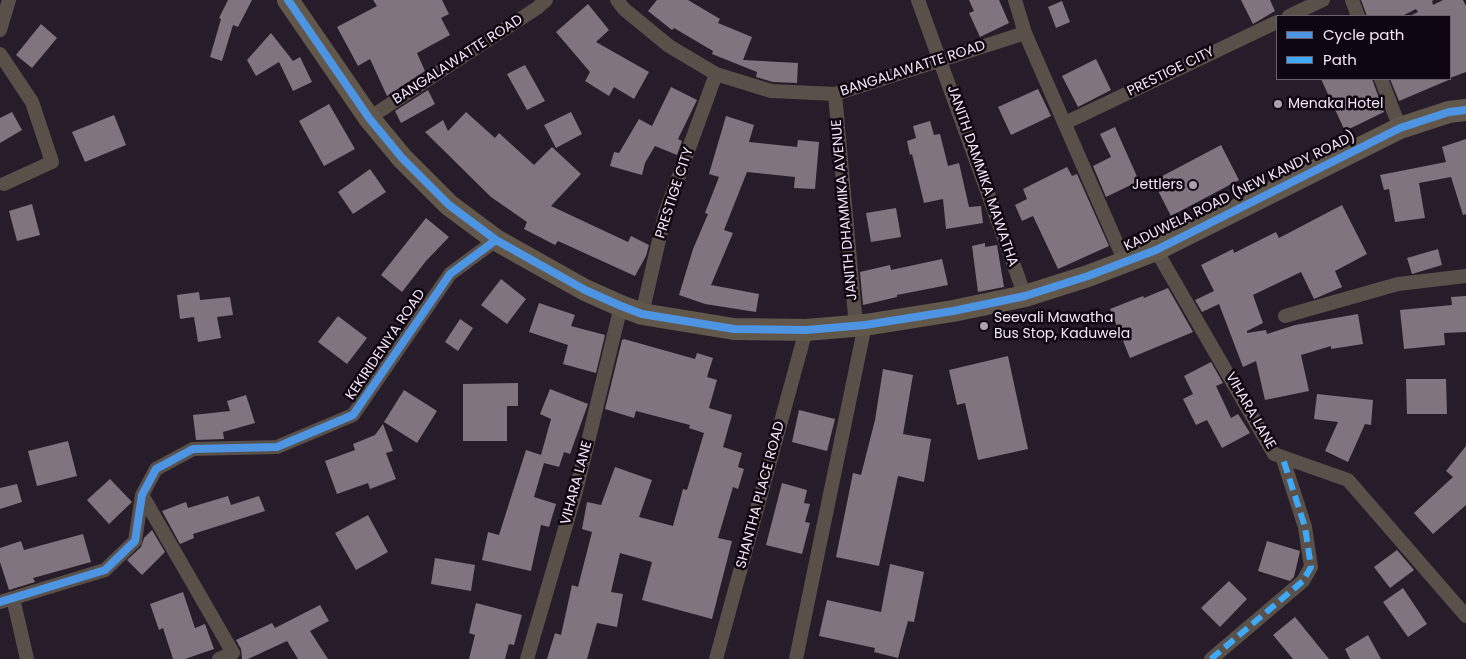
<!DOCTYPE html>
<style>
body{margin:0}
#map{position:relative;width:1466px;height:659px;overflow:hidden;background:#271d2a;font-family:Poppins,sans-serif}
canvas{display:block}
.legend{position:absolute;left:1276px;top:15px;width:175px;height:65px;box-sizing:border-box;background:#0e0711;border:1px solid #6a616d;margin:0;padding:6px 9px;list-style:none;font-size:15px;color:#f3e7f7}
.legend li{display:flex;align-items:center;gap:10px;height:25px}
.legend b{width:25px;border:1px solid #6a616d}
</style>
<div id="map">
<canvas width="1466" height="659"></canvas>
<ul class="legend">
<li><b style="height:6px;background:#4d94e3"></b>Cycle path</li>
<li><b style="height:6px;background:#3fa9f5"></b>Path</li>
</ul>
</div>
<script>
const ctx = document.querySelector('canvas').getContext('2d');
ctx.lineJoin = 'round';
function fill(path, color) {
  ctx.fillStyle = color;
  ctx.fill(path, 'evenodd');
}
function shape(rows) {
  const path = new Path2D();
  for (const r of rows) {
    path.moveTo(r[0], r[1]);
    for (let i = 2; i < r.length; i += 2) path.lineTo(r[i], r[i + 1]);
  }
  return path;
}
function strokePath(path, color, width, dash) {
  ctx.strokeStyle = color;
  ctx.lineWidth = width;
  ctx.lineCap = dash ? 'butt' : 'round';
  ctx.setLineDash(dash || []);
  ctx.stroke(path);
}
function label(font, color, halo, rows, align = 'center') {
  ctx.font = font + ' Poppins,sans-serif';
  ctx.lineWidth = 5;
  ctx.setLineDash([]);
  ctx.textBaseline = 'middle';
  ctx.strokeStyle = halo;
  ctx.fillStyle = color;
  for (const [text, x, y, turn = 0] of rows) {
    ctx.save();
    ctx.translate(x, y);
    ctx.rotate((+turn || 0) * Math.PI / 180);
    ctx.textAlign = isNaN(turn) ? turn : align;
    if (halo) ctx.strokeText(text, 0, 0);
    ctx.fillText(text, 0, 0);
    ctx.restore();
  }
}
fill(shape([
 [228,0,252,0,238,27,233,25,222,61,210,57,221,19,219,18],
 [373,0,442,0,449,14,441,18,450,35,417,53,425,71,387,96,370,59,358,66,337,27,377,6],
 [657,0,688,0,720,19,718,23,752,37,743,60,798,63,797,83,773,82,756,77,757,72,712,54,713,51,674,28,672,30,648,11],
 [969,0,999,0,1009,23,980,37,969,13,974,11],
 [1241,0,1270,0,1275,11,1253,24],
 [1361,0,1434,0,1432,1,1433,5,1443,0,1463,0,1466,6,1466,72,1450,78,1450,16,1410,16,1418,12,1416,9,1402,16,1367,16],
 [1062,1,1070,22,1056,28,1048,7],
 [588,4,609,30,596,42,649,72,634,99,614,87,609,96,585,81,590,72,556,32],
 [41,24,57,38,32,68,16,55],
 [271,33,293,61,300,57,312,82,293,91,279,62,256,76,247,60],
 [1096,59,1111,90,1078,107,1062,76],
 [525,65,545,101,527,110,507,74],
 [1321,79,1372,79,1384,112,1345,131],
 [1390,79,1451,79,1399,101],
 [671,87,697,100,678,139,682,141,677,155,655,146,645,163,642,175,610,166,614,152,619,153,639,119,652,126],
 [1038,89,1051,116,1011,135,998,107],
 [428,90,435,104,401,123,395,111],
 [329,104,355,149,324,166,299,121],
 [12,112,22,130,0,143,0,118],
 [466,112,495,138,499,133,534,165,552,147,581,174,551,206,628,242,631,236,649,245,646,256,635,276,558,241,555,245,524,229,527,222,491,197,425,132,443,120,448,131],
 [571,112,582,134,556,148,544,125],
 [114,115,126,145,85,162,72,132],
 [726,116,754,125,749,142,797,147,798,140,819,142,815,189,794,188,795,177,747,172,724,230,733,233,711,285,759,294,756,312,705,304,679,295,693,249,708,214,705,213,719,177,709,174],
 [930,121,934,135,940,134,948,166,959,163,969,207,981,206,983,223,946,229,943,199,924,203,912,154,910,155,907,141,916,138,913,126],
 [1115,127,1139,181,1106,197,1093,166,1111,157,1100,134],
 [1466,139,1466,214,1463,215,1451,177,1419,183,1425,218,1395,222,1389,189,1384,190,1380,175,1446,162,1442,147],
 [1221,145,1239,180,1171,216,1153,181],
 [1067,167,1072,176,1077,174,1109,246,1058,269,1033,216,1022,221,1015,205,1027,199,1023,189],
 [370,169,386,192,353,214,338,192],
 [32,204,40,235,17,241,9,211],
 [1342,205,1367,254,1335,271,1342,287,1314,299,1301,272,1253,295,1263,323,1247,331,1247,333,1266,330,1267,334,1295,325,1358,314,1363,344,1331,349,1331,346,1301,355,1309,391,1265,400,1256,361,1243,367,1219,304,1202,312,1195,300,1214,291,1201,265,1233,249,1234,253,1276,232,1279,238],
 [896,208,901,237,871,242,866,213],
 [426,218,449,237,426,261,402,292,381,275],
 [985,243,985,247,997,245,1004,287,978,292,972,246],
 [1438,249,1442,265,1412,274,1407,258],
 [942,259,948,285,897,295,897,297,863,305,860,272,890,265,891,270],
 [501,279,526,299,507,324,481,305],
 [1168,288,1193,332,1130,358,1110,309,1143,296,1144,298],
 [199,292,200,300,230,297,233,315,217,317,221,338,198,342,194,317,180,319,177,295],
 [1466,296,1466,332,1444,333,1445,345,1404,349,1400,310,1452,305,1451,297],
 [539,303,575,315,571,326,605,335,596,373,563,364,568,345,529,332],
 [338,316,367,338,347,364,318,342],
 [460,319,473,328,458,351,445,342],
 [624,339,695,359,697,353,713,358,707,377,717,380,709,408,732,415,723,447,742,453,738,467,744,469,738,489,733,487,718,538,732,541,712,619,642,600,652,562,620,553,611,592,623,594,617,627,597,623,587,659,547,659,555,633,561,635,572,585,578,587,592,532,582,529,587,502,601,505,615,467,652,480,639,517,673,526,683,489,687,490,704,433,689,428,690,425,636,411,634,418,605,409,622,340],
 [1008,356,1028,449,978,460,965,403,957,405,949,370],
 [1211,362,1223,383,1216,386,1231,418,1238,414,1250,433,1222,448,1207,420,1196,425,1183,399,1193,394,1184,376],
 [883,369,913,375,903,434,931,439,924,482,898,476,879,566,836,557,853,473,861,475,875,420],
 [1406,379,1446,379,1447,414,1407,414],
 [518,383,518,406,507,406,507,441,463,441,463,384],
 [550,389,588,404,570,454,564,452,559,467,544,463,534,497,556,504,549,527,541,525,531,571,482,560,488,532,499,535,526,450,541,455,551,419,540,414],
 [404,390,437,411,417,443,384,422],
 [1317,394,1373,400,1371,425,1365,424,1348,462,1325,451,1338,422,1314,419],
 [246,395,255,423,223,432,224,439,196,440,193,415,230,411,227,401],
 [799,410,835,419,827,451,792,442],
 [383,424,393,451,386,453,396,479,370,489,368,483,337,494,325,461,355,450,353,444,375,435],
 [68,441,77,476,37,486,28,451],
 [1466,446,1466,505,1433,534,1414,513,1453,477,1446,471],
 [110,479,132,502,109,524,87,500],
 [782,483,807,490,804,503,810,504,805,522,810,523,802,554,766,545],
 [17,484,22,502,0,509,0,488],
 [228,496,231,505,259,496,265,511,193,534,194,538,180,544,162,511,186,502,188,508],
 [368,515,388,552,356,570,335,533],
 [152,530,165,552,142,575,127,560,141,547,144,538],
 [83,534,91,562,33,578,35,582,9,590,0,562,0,548,21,541,24,550],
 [1267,541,1300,551,1294,577,1290,581,1258,571],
 [1397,550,1414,570,1390,588,1374,567],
 [435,558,475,565,471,591,431,584],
 [890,564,924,572,914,622,908,621,898,658,874,652,875,648,819,636,827,600,881,612],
 [1229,581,1247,599,1220,627,1201,608],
 [1403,588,1427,624,1408,637,1383,602],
 [183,592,195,628,205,624,214,649,185,659,173,659,163,628,159,630,150,604],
 [476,603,522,615,514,645,509,644,505,659,469,659,475,635,469,633],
 [320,605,329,621,310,631,328,659,298,659,287,641,248,659,242,659,241,649,236,640,272,623,275,628],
 [1295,617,1329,659,1293,659,1273,635],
 [1368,635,1381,659,1350,659,1345,649]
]), '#80747e');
strokePath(shape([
 [617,0,624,9,669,46,716,74,771,91,835,94,1025,33],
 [918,0,1025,296],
 [1015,0,1025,33,1125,262],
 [1352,0,1358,16],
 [1289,16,1323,0],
 [0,30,9,0],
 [0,54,32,102,52,162,4,184],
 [1381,79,1400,128],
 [835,94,856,326],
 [369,118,537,8,546,0],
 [1065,123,1277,22],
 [1156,250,1274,454,1348,480,1466,616],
 [642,314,665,214,716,74],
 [1285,316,1398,284,1466,276],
 [142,495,233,653,219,659],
 [13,598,27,659],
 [0,602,105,570,135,541,142,495,156,469,193,449,277,447,353,415,450,274,496,240],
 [527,659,576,491,621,306],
 [716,659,806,330],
 [796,659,865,325],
 [1211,659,1303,581,1311,567,1305,527,1283,459]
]), '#595049', 14);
strokePath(shape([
 [288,0,369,118,402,158,449,205,496,240,585,290,621,306,642,314,734,329,806,330,865,325,953,311,1025,296,1088,276,1156,250,1400,128,1449,112,1466,110]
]), '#62574b', 22);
strokePath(shape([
 [1211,659,1303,581,1311,567,1305,527,1283,459]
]), '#3fa9f5', 6, [12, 6]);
strokePath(shape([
 [288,0,369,118,402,158,449,205,496,240,585,290,621,306,642,314,734,329,806,330,865,325,953,311,1025,296,1088,276,1156,250,1400,128,1449,112,1466,110],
 [0,602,105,570,135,541,142,495,156,469,193,449,277,447,353,415,450,274,496,240]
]), '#4d94e3', 8);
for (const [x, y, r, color] of [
 [1278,104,5,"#aca0af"],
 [1193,185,5,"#aca0af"],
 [984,326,5,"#aca0af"]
]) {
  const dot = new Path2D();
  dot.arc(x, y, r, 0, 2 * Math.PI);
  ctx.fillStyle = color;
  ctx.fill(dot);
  strokePath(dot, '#0e0711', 2);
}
label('14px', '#f3e7f7', '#0e0711', [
 ["BANGALAWATTE ROAD",458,60,-33],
 ["BANGALAWATTE ROAD",913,69,-18],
 ["PRESTIGE CITY",1171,72,-26],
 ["JANITH DAMMIKA MAWATHA",982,176,71],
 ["KADUWELA ROAD (NEW KANDY ROAD)",1240,192,-26],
 ["PRESTIGE CITY",675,193,-72],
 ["JANITH DHAMMIKA AVENUE",845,210,-95],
 ["KEKIRIDENIYA ROAD",386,345,-56],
 ["VIHARA LANE",1250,411,60],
 ["VIHARA LANE",577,483,-75],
 ["SHANTHA PLACE ROAD",761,495,-75]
]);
label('14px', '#f3e7f7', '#0e0711', [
 ["Menaka Hotel",1288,104],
 ["Jettlers",1183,185,"right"],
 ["Seevali Mawatha",994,318],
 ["Bus Stop, Kaduwela",994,334]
], 'left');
</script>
